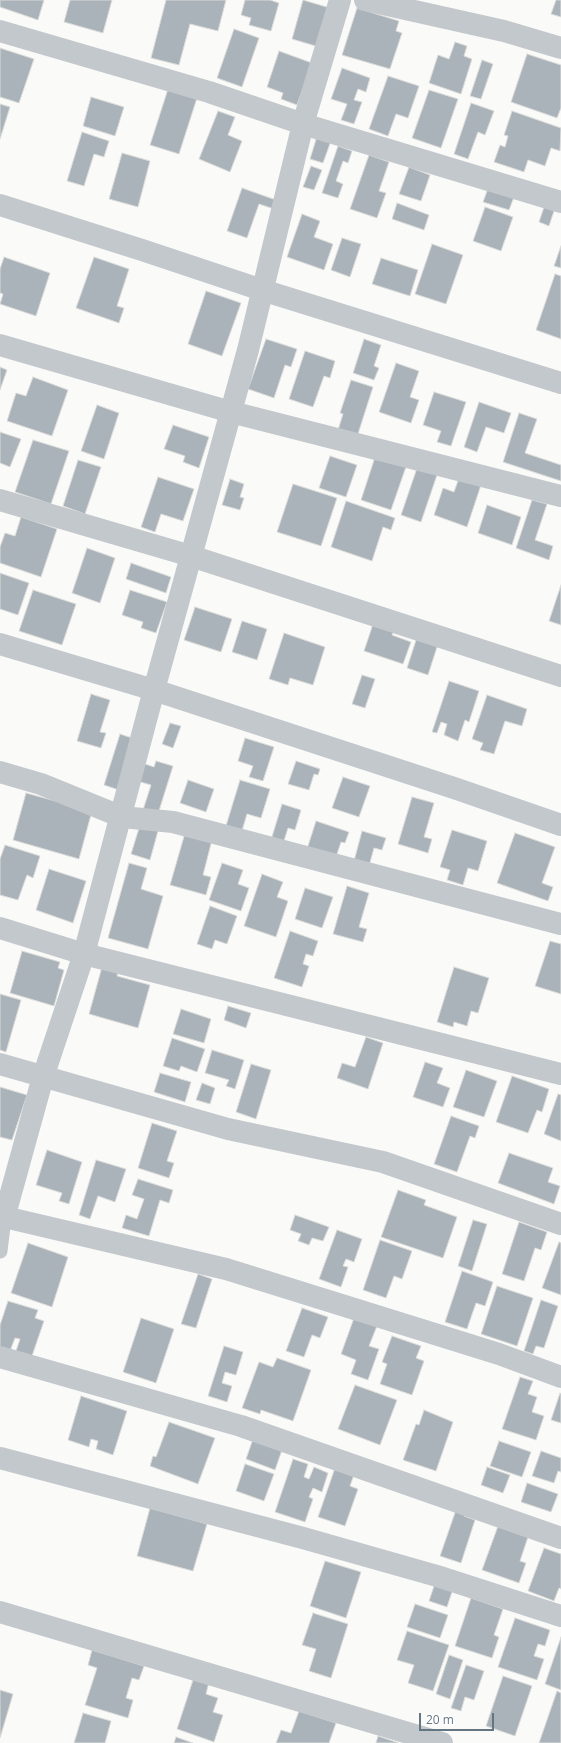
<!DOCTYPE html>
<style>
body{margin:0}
#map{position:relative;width:561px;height:1743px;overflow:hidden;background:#fafaf8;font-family:"Open Sans",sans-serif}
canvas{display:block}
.scale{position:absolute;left:419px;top:1713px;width:75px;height:18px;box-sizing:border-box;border:2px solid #657683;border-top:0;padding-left:5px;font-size:12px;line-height:14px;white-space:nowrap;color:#657683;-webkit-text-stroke:3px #fff;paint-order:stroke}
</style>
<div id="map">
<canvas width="561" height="1743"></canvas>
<div class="scale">20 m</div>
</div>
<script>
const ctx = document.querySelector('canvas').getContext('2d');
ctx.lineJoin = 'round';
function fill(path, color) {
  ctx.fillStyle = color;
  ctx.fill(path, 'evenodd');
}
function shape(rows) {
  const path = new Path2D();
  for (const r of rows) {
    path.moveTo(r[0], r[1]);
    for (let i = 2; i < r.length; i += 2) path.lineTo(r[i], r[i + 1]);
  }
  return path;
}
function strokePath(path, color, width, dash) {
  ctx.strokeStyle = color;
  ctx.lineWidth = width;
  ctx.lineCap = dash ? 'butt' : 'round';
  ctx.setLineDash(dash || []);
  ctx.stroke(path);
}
const building = shape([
 [0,0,44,0,38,20,0,7,0,0],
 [70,0,112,0,103,33,64,22,70,0],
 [166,0,226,0,218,31,190,24,179,65,151,58,166,0],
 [245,0,270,0,279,3,271,31,249,25,251,18,241,15,245,0],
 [303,0,330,8,319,47,292,39,303,0],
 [556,0,561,0,561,17,551,14,556,0],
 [357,8,399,21,396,31,402,33,390,69,342,55,357,8],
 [234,29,259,38,242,87,217,78,234,29],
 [455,42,467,46,464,56,472,59,461,94,429,83,438,55,449,59,455,42],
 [0,48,34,59,19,103,0,97,0,48],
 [279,51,312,63,297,105,281,99,283,93,267,87,279,51],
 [527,54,561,65,561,108,557,118,511,102,527,54],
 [482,60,493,64,481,99,470,96,482,60],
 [342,68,370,78,366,92,358,89,354,100,362,102,354,124,341,120,347,104,331,99,342,68],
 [388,76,419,86,408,118,396,114,388,136,369,129,388,76],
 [168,89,197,98,179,154,150,145,168,89],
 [429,90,458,99,441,148,412,138,429,90],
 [91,97,124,107,115,136,83,126,91,97],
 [471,103,494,111,485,135,478,132,468,159,454,154,471,103],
 [0,104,10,107,0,139,0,104],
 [218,111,235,117,228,135,242,141,230,172,199,159,218,111],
 [512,111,561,128,560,151,551,148,545,166,528,160,524,172,494,162,500,145,505,147,508,136,504,135,512,111],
 [82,132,109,141,104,157,94,154,84,186,67,181,82,132],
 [318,133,332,138,323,163,310,159,318,133],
 [338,146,352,151,348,163,343,161,336,181,343,184,338,198,322,193,338,146],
 [122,153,150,161,138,207,109,199,122,153],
 [369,155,389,162,379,191,386,193,377,218,350,209,369,155],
 [311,166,322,170,314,190,303,187,311,166],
 [409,167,430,175,421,201,399,194,409,167],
 [490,183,516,192,509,210,483,202,490,183],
 [242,188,276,200,274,209,259,204,247,238,227,231,242,188],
 [546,201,556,205,549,226,539,222,546,201],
 [397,203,429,215,424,230,392,219,397,203],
 [485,207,513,217,501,251,473,241,485,207],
 [302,214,320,221,314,237,333,244,324,270,287,257,302,214],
 [342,238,361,244,350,277,331,270,342,238],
 [432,244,463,255,446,304,415,294,432,244],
 [561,246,561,268,554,266,561,246],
 [4,257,50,273,36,316,0,304,3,294,0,293,0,269,4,257],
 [94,257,129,269,117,306,124,308,119,323,76,308,94,257],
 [381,258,418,270,410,296,372,284,381,258],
 [555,274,561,276,561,339,536,330,555,274],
 [206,291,241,303,222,356,188,344,206,291],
 [266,339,297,349,291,367,285,365,274,398,248,389,266,339],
 [364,339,381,345,374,366,379,368,374,380,353,373,364,339],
 [305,351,335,361,330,378,324,376,313,407,289,399,305,351],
 [396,363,419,371,410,397,419,400,411,423,379,412,396,363],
 [0,367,7,370,0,390,0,367],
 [33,377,68,390,52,436,7,421,16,393,26,396,33,377],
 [351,380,373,387,357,437,338,430,343,414,340,413,351,380],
 [434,392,466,402,451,446,437,442,441,431,423,425,434,392],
 [479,402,511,413,504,433,486,427,477,452,464,447,479,402],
 [97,405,119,413,104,459,81,451,97,405],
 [519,413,537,419,525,453,561,465,561,481,503,462,519,413],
 [173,425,209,437,199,468,183,462,185,456,164,449,173,425],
 [0,432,21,439,10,467,0,463,0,432],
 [33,440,69,451,51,504,15,492,33,440],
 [376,454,407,464,391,510,361,500,376,454],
 [330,456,357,465,346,497,319,488,330,456],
 [78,460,101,467,85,514,63,506,78,460],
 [417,468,437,475,421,522,401,515,417,468],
 [460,475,482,482,467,527,434,515,443,488,454,492,460,475],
 [158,477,194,489,183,521,161,514,155,532,141,527,158,477],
 [230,479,244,484,240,497,244,498,240,510,222,505,230,479],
 [293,484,337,498,321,546,277,532,293,484],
 [532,500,547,504,535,540,553,546,549,560,516,548,532,500],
 [346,501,395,518,391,530,383,527,372,561,331,547,346,501],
 [487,505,521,517,512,545,478,533,487,505],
 [21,517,57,529,41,577,0,563,0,547,5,533,15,536,21,517],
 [87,548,115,558,100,603,72,593,87,548],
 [131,563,171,577,166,593,126,579,131,563],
 [0,573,29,583,18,615,0,609,0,573],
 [561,585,561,625,549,621,561,585],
 [33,590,76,604,62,645,19,631,33,590],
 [130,590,167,602,156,633,141,628,143,622,122,615,130,590],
 [195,607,232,619,221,652,184,640,195,607],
 [242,621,267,629,257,660,232,652,242,621],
 [373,624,394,631,392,635,411,642,403,664,364,651,373,624],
 [284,633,325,647,313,685,290,678,288,685,269,679,284,633],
 [417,637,438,644,428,675,407,668,417,637],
 [362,675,375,679,365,708,352,704,362,675],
 [449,681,479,691,469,722,465,720,458,741,444,735,447,724,441,722,437,733,432,732,449,681],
 [91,694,110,700,100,732,106,733,101,748,77,741,91,694],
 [487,695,527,709,522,726,505,721,494,754,480,750,483,743,472,739,487,695],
 [170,723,181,726,173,748,162,744,170,723],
 [120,734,135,739,119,790,104,785,120,734],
 [245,738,274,747,263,781,249,777,253,766,238,761,245,738],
 [156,761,173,766,158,814,143,810,151,785,137,781,142,763,154,767,156,761],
 [296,761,320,769,318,775,314,774,309,790,288,784,296,761],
 [343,777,370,786,359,817,332,808,343,777],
 [188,780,214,789,206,812,180,803,188,780],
 [240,780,270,789,261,818,247,814,241,834,225,829,240,780],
 [26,793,92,811,79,859,13,840,26,793],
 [412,797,434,803,424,837,432,839,428,853,398,844,412,797],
 [282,804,301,810,295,830,288,828,283,844,271,840,282,804],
 [316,821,349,832,345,843,341,842,336,857,307,849,316,821],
 [140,825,158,831,150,860,131,854,140,825],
 [452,830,487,841,478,871,468,868,463,885,447,880,450,870,440,867,452,830],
 [362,831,386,838,382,850,374,848,369,866,354,861,362,831],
 [185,833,212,840,203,875,211,877,206,895,170,885,185,833],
 [515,833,555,847,542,883,553,887,548,901,497,883,515,833],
 [5,845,40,856,33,878,27,875,18,900,0,895,0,859,5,845],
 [129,863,147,868,141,889,163,896,148,949,108,938,129,863],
 [222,863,243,870,238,884,249,888,241,911,209,900,222,863],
 [49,869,86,881,73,923,36,910,49,869],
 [262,874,283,882,277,897,288,901,276,937,244,926,262,874],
 [347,886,369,893,359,927,367,929,363,942,333,934,347,886],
 [305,888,333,897,322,928,295,919,305,888],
 [210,906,237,916,227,944,215,940,212,949,197,944,210,906],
 [290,931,318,941,313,956,306,954,303,964,309,966,302,987,274,978,290,931],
 [550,941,561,944,561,994,535,986,550,941],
 [22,951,60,962,58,968,64,970,54,1006,10,993,22,951],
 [102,967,118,972,117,976,150,985,138,1028,89,1014,102,967],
 [454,967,489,978,478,1013,471,1011,467,1026,454,1022,453,1027,437,1022,454,967],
 [0,994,21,1000,6,1052,0,1050,0,994],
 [228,1006,251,1013,246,1028,224,1020,228,1006],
 [181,1009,211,1019,204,1043,173,1034,181,1009],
 [366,1037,383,1043,368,1089,337,1078,342,1063,355,1067,366,1037],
 [172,1038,205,1049,197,1072,181,1066,179,1071,163,1066,172,1038],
 [212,1050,244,1060,235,1089,226,1086,229,1080,205,1073,212,1050],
 [425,1062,443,1068,437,1083,450,1088,443,1107,413,1097,425,1062],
 [251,1064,271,1070,256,1119,236,1112,251,1064],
 [466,1070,497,1081,484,1117,453,1107,466,1070],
 [160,1073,191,1082,185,1102,154,1092,160,1073],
 [512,1076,549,1089,542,1112,537,1110,528,1133,496,1122,512,1076],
 [202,1083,215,1088,210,1104,196,1100,202,1083],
 [0,1087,27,1095,12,1140,0,1137,0,1087],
 [558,1094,561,1095,561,1141,544,1134,558,1094],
 [451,1116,479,1126,475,1138,470,1136,457,1172,434,1164,451,1116],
 [152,1123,177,1131,167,1161,174,1163,169,1178,138,1168,152,1123],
 [47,1150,82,1162,69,1204,59,1201,62,1193,36,1185,47,1150],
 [509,1153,553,1168,548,1182,560,1186,554,1204,498,1183,509,1153],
 [96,1160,126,1169,115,1202,98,1196,90,1219,79,1215,96,1160],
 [138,1179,173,1190,169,1203,160,1200,149,1236,122,1228,126,1215,137,1219,144,1199,132,1195,138,1179],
 [398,1190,426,1200,424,1205,457,1217,443,1258,381,1237,398,1190],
 [295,1215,329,1227,323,1241,312,1238,309,1245,298,1241,301,1234,290,1230,295,1215],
 [473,1220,487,1224,472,1271,458,1266,473,1220],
 [519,1222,547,1232,541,1250,535,1248,524,1281,502,1274,519,1222],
 [337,1230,362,1239,354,1262,346,1259,343,1266,348,1267,341,1287,319,1279,337,1230],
 [380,1240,412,1251,402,1279,394,1276,386,1298,363,1290,380,1240],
 [559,1242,561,1243,561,1295,542,1288,559,1242],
 [28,1243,68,1257,52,1307,11,1293,28,1243],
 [462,1271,493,1282,485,1306,476,1303,467,1329,445,1322,462,1271],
 [198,1274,212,1279,196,1328,181,1324,198,1274],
 [497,1286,533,1298,517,1346,481,1334,497,1286],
 [541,1300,558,1306,544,1348,536,1346,533,1354,524,1351,541,1300],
 [8,1301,38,1310,35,1318,44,1321,32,1356,16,1351,20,1339,15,1338,10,1351,0,1348,0,1325,8,1301],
 [302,1308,328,1317,320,1338,312,1335,304,1357,286,1351,302,1308],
 [141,1318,174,1329,156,1383,123,1372,141,1318],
 [354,1318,377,1326,369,1346,379,1349,368,1380,351,1374,356,1360,341,1354,354,1318],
 [392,1336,421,1346,416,1358,424,1361,412,1395,380,1384,387,1364,382,1362,392,1336],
 [224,1346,243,1352,236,1375,225,1372,222,1383,232,1386,227,1402,208,1396,224,1346],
 [277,1358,311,1370,293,1421,261,1410,260,1414,242,1408,259,1362,273,1367,277,1358],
 [520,1377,533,1381,528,1394,537,1397,532,1412,544,1416,536,1440,502,1429,520,1377],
 [355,1385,397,1400,380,1445,338,1429,355,1385],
 [560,1393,561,1394,561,1423,551,1420,560,1393],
 [81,1396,127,1411,113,1455,96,1449,98,1441,91,1439,89,1447,68,1440,81,1396],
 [424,1410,453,1422,436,1471,403,1460,416,1424,419,1425,424,1410],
 [169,1422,215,1438,198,1484,150,1466,153,1456,156,1457,169,1422],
 [253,1439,282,1450,275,1470,246,1459,253,1439],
 [499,1441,531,1452,522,1477,490,1466,499,1441],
 [541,1451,561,1458,561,1472,558,1471,554,1483,532,1476,541,1451],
 [293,1459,308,1464,304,1477,309,1479,314,1467,328,1473,322,1492,313,1488,309,1497,313,1499,305,1522,275,1512,293,1459],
 [245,1464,274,1474,264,1501,236,1491,245,1464],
 [336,1465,355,1472,350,1486,358,1489,345,1526,318,1517,336,1465],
 [487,1467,510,1475,503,1493,481,1485,487,1467],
 [527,1483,558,1494,551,1512,521,1502,527,1483],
 [457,1507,466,1510,464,1516,475,1520,461,1563,440,1556,457,1507],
 [150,1508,207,1524,193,1571,137,1556,150,1508],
 [498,1526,528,1537,520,1561,526,1563,519,1583,482,1570,498,1526],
 [544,1548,561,1554,561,1589,559,1588,554,1601,528,1591,544,1548],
 [325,1561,361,1572,346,1618,310,1606,325,1561],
 [436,1580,454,1586,447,1607,429,1601,436,1580],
 [471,1598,503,1609,494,1635,499,1637,492,1658,455,1646,471,1598],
 [415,1604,448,1615,440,1638,407,1627,415,1604],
 [313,1613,348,1624,331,1678,309,1671,316,1649,302,1645,313,1613],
 [515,1618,550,1630,545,1646,538,1644,534,1656,544,1659,537,1680,498,1667,515,1618],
 [407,1631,449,1645,433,1691,408,1683,414,1665,397,1660,407,1631],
 [561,1637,561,1690,545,1684,561,1637],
 [92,1650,144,1666,139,1680,132,1678,126,1698,133,1700,128,1718,85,1705,97,1668,88,1665,92,1650],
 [449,1655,463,1660,450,1699,436,1694,449,1655],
 [466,1665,484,1671,474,1700,465,1697,461,1711,451,1708,466,1665],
 [503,1676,532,1686,515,1736,486,1726,503,1676],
 [194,1677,209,1682,206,1694,218,1698,213,1712,223,1715,214,1742,177,1729,194,1677],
 [0,1690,13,1694,0,1738,0,1690],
 [557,1691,561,1693,561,1743,539,1743,557,1691],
 [299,1711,336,1723,329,1743,276,1743,281,1730,291,1733,299,1711],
 [83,1713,111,1721,105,1743,74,1743,83,1713],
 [378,1736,399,1743,376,1743,378,1736],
 [176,1737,193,1743,174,1743,176,1737]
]);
fill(building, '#aab3b9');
strokePath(building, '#dcdcda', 1);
strokePath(shape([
 [0,1251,4,1218]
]), '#c3c8cc', 15);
strokePath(shape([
 [365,0,504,31,561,48],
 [0,31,209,92,303,124,561,202],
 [0,205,142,250,262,290,561,383],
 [0,345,231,412,561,496],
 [0,500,191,556,561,676],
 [0,644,154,690,454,788,561,825],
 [0,772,41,784,122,817,173,822,561,924],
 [0,928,84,954,561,1074],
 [0,1064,228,1129,383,1162,561,1224],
 [0,1216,226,1269,499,1354,561,1377],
 [4,1218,43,1077,84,954,154,690,248,350,303,124,340,0],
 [0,1357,241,1426,561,1538],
 [0,1458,303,1538,437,1576,561,1616],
 [0,1612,442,1743]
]), '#c3c8cc', 22);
</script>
